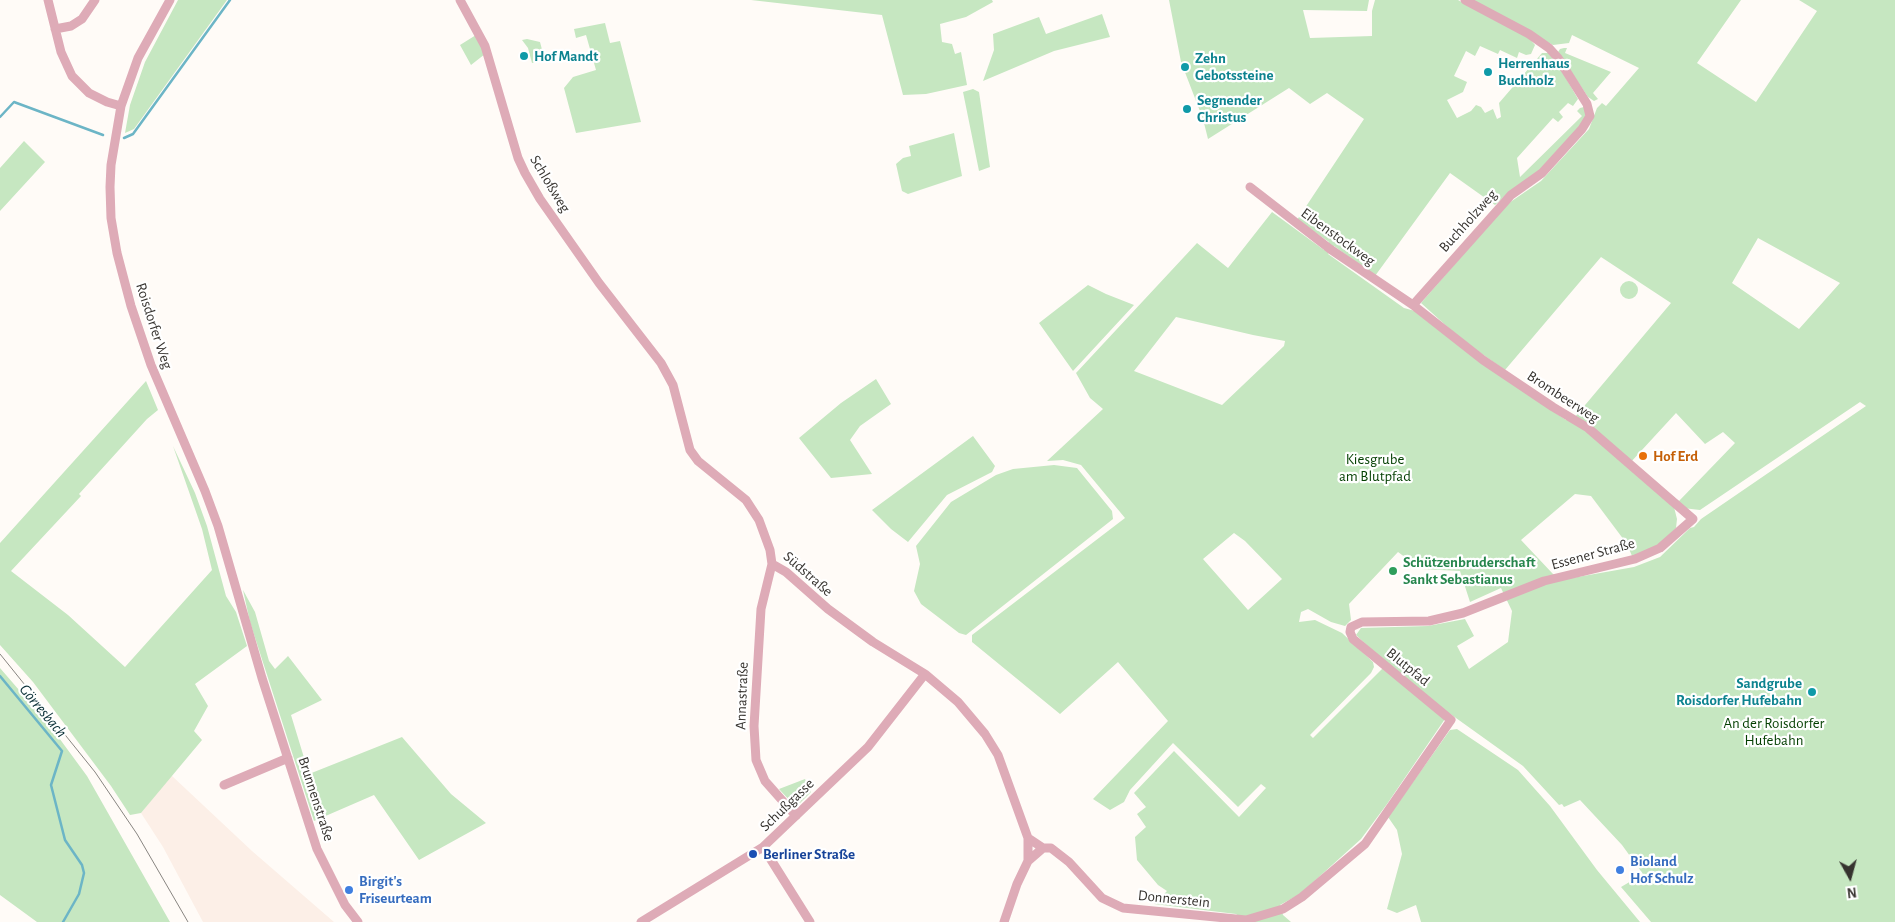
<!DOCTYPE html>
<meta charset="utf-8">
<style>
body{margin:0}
#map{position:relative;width:1895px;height:922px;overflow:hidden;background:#fffbf7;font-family:"Alegreya Sans",sans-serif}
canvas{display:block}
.north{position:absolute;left:1825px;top:852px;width:50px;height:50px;-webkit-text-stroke:4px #fff;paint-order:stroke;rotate:173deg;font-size:14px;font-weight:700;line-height:20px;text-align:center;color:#36332f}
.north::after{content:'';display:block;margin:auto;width:18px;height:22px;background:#36332f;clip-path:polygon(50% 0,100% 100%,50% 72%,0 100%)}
</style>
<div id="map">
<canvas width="1895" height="922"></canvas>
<div class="north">N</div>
</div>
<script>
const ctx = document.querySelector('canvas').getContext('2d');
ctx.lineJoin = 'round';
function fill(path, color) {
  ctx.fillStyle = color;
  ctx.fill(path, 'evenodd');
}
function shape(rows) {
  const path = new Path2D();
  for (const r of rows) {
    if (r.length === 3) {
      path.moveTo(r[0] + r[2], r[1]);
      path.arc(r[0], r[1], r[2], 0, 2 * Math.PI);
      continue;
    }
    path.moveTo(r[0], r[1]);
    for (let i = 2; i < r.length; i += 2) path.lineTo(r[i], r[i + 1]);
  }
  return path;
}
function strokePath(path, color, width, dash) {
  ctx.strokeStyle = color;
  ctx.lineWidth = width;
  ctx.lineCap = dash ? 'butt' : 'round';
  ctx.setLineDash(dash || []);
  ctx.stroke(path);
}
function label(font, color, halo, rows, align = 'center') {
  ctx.font = font + ' "Alegreya Sans",sans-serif';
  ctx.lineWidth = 4.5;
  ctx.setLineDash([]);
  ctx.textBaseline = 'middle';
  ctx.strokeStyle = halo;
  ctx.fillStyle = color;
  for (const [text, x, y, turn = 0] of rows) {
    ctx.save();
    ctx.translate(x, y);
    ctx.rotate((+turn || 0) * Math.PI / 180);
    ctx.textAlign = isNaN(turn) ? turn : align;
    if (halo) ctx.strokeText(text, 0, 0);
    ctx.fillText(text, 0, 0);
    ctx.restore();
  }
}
fill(shape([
 [171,775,252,851,334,922,203,922,163,847,141,813]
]), '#fcefe7');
fill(shape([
 [178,0,227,0,134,129,125,133,130,105,145,62],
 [751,0,992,0,993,2,966,17,940,24,942,42,952,44,955,54,961,52,967,85,926,94,903,95,882,15],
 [1169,0,1369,0,1367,11,1303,10,1310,38,1372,36,1372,11,1375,0,1458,0,1529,38,1535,45,1531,54,1526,55,1519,52,1517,58,1500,50,1498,54,1480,46,1475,56,1466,51,1454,76,1467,82,1463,92,1447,100,1457,118,1471,111,1476,105,1481,107,1485,113,1493,109,1497,119,1501,117,1499,103,1542,53,1549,53,1556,61,1578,99,1573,106,1568,103,1559,112,1563,117,1558,122,1553,118,1517,158,1520,177,1582,116,1577,111,1580,108,1584,107,1586,115,1584,123,1536,174,1508,193,1495,205,1450,173,1375,276,1334,246,1328,254,1404,308,1415,311,1483,364,1566,420,1575,417,1671,303,1601,257,1505,370,1462,340,1421,303,1506,205,1541,181,1589,129,1597,108,1602,103,1606,106,1639,68,1572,35,1569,43,1553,45,1469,0,1741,0,1697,63,1756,102,1817,11,1799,0,1895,0,1895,922,1651,922,1621,887,1643,874,1622,845,1580,800,1564,807,1562,804,1559,805,1523,766,1449,713,1387,804,1361,839,1300,894,1280,905,1283,915,1291,922,1246,922,1236,914,1154,904,1167,891,1158,885,1137,860,1135,837,1146,827,1137,814,1146,807,1134,793,1174,751,1239,817,1266,788,1261,784,1238,807,1173,743,1130,790,1124,802,1110,810,1093,799,1168,721,1118,662,1060,714,972,642,972,635,1125,518,1081,465,1063,460,1047,461,1103,409,1090,398,1076,373,1197,243,1228,268,1272,212,1324,250,1329,242,1297,220,1364,119,1327,93,1310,104,1289,88,1208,139,1203,119,1181,62],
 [1758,238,1840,283,1799,329,1732,283],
 [1176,317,1253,335,1285,341,1284,346,1222,405,1134,371],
 [1860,402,1866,406,1701,519,1694,527,1690,528,1660,557,1634,567,1572,578,1553,574,1521,540,1575,494,1591,496,1627,544,1632,556,1659,546,1676,528,1677,519,1674,507,1700,510],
 [1676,413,1705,444,1723,432,1735,443,1679,501,1630,463],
 [1234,533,1245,541,1282,579,1248,610,1203,559],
 [1398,552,1421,569,1460,571,1470,602,1501,588,1512,611,1508,642,1469,669,1457,646,1474,636,1465,619,1428,626,1361,628,1356,635,1387,664,1313,738,1310,735,1371,673,1374,667,1373,662,1342,633,1315,620,1299,622,1301,612,1308,609,1331,622,1345,626,1351,620,1349,604],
 [1102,14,1110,37,1054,51,983,81,994,50,993,34,1039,17,1046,34],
 [605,23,610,43,620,41,641,122,576,133,564,88,573,77,596,70,586,35,576,38,574,29],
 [476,35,485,54,471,65,460,45],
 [527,39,540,42,545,61,532,63,528,48,522,40],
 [1564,48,1567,48,1565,53,1611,72,1593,93,1598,99,1594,101,1588,97,1558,52,1560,49],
 [973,89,979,92,990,167,979,171,963,92],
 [954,133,962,176,908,194,902,191,896,164,903,158,911,156,909,146],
 [24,141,45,162,0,211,0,168],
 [1629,290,9],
 [1088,285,1106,294,1134,305,1073,371,1039,323],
 [876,379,891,404,860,426,850,440,872,474,831,478,799,438,841,403],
 [146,381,158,410,147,419,79,494,81,496,11,571,68,615,125,667,212,570,202,529,173,446,195,493,207,526,226,596,236,612,247,646,195,684,208,706,194,731,202,740,141,813,130,815,111,786,33,682,0,645,0,543],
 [973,436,995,466,992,472,947,495,908,542,891,529,872,510],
 [1054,465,1077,468,1112,511,1113,519,966,635,959,633,921,604,914,591,920,564,916,546,951,502,996,475,1013,469],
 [243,590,255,612,269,661,275,669,288,656,322,700,291,715,309,774,402,737,451,794,486,823,419,860,374,795,314,821,250,622],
 [0,668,51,727,87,776,170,922,37,922,0,895],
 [1457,729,1518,770,1550,806,1597,870,1640,922,1421,922,1416,905,1397,913,1387,909,1402,854,1397,830,1388,817,1450,730],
 [805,779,811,792,800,803,791,802,779,789]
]), '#c6e7c1');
strokePath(shape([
 [0,117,14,102,103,135],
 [124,138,133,134,230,0],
 [0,676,62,751,51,785,65,840,82,865,84,873,79,894,63,922]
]), '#6cb5c6', 2.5);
strokePath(shape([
 [48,0,61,52,72,76,89,93,107,102,121,106],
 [170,0,138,58,121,106,111,165,110,187,111,218,117,253,131,306,151,365,205,491,218,526,262,678,317,849,345,905,358,922],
 [460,0,485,46,518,158,525,173,540,199,599,283,661,363,673,385,690,450,698,461,746,500,759,520,770,550,772,564,761,609,754,726,756,760,765,781,796,816],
 [55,29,71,26,82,19,95,0],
 [1413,305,1511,195,1542,173,1582,129,1590,116,1587,104,1558,58,1549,48,1529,34,1465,0],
 [772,564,786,572,828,609,873,642,925,674,958,702,985,734,998,755,1028,838,1043,848,1051,848,1069,862,1102,898,1123,908,1246,920,1283,909,1302,897,1365,844,1451,720,1353,639,1350,632,1351,627,1362,622,1429,621,1463,613,1544,581,1635,559,1660,548,1693,519,1588,428,1553,407,1483,360,1413,305,1330,249,1250,187],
 [224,785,288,758],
 [1028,838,1028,861],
 [763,847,810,922],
 [641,922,763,847,868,747,925,674],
 [1004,922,1017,884,1028,861,1043,848]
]), '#deabb7', 9);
strokePath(shape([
 [0,654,95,772,137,834,188,922]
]), '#888581', 1);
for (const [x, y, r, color] of [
 [524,56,5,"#0f9aa8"],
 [1185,67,5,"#0f9aa8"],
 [1488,72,5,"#0f9aa8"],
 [1187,109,5,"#0f9aa8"],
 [1643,456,5,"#e8710a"],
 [1393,571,5,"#2e9e5b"],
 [1812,692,5,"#0f9aa8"],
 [753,854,5,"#1a4fb4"],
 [1620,870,5,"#3f7fe0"],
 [349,890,5,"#3f7fe0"]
]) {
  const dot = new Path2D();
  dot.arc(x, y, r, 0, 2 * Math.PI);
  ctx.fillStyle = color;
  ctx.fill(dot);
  strokePath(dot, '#fff', 2);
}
label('bold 15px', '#0d838f', '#fff', [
 ["Hof Mandt",534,56],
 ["Zehn",1195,58],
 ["Gebotssteine",1195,75],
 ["Herrenhaus",1498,63],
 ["Buchholz",1498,80],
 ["Segnender",1197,100],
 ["Christus",1197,117],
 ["Sandgrube",1802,683,"right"],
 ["Roisdorfer Hufebahn",1802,700,"right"]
], 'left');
label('15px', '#36332f', '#fff', [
 ["Schloßweg",550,184,59],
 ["Buchholzweg",1468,221,-48],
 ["Eibenstockweg",1338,237,36],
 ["Roisdorfer Weg",154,326,72],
 ["Brombeerweg",1563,397,33],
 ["Essener Straße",1593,554,-15],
 ["Südstraße",808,574,41],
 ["Blutpfad",1408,667,39],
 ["Annastraße",742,696,-88],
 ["Brunnenstraße",316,799,72],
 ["Schußgasse",787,805,-44],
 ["Donnerstein",1174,899,6]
]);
label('bold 15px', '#c56008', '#fff', [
 ["Hof Erd",1653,456]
], 'left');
label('15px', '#033f00', '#fff', [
 ["Kiesgrube",1375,459],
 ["am Blutpfad",1375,476],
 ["An der Roisdorfer",1774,723],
 ["Hufebahn",1774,740]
]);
label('bold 15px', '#27864d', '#fff', [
 ["Schützenbruderschaft",1403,562],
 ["Sankt Sebastianus",1403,579]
], 'left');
label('bold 15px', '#164399', '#fff', [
 ["Berliner Straße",763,854]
], 'left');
label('bold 15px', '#366cbe', '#fff', [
 ["Bioland",1630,861],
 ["Hof Schulz",1630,878],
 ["Birgit's",359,881],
 ["Friseurteam",359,898]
], 'left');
label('italic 16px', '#0c3138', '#fff', [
 ["Görresbach",43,711,50]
]);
</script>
